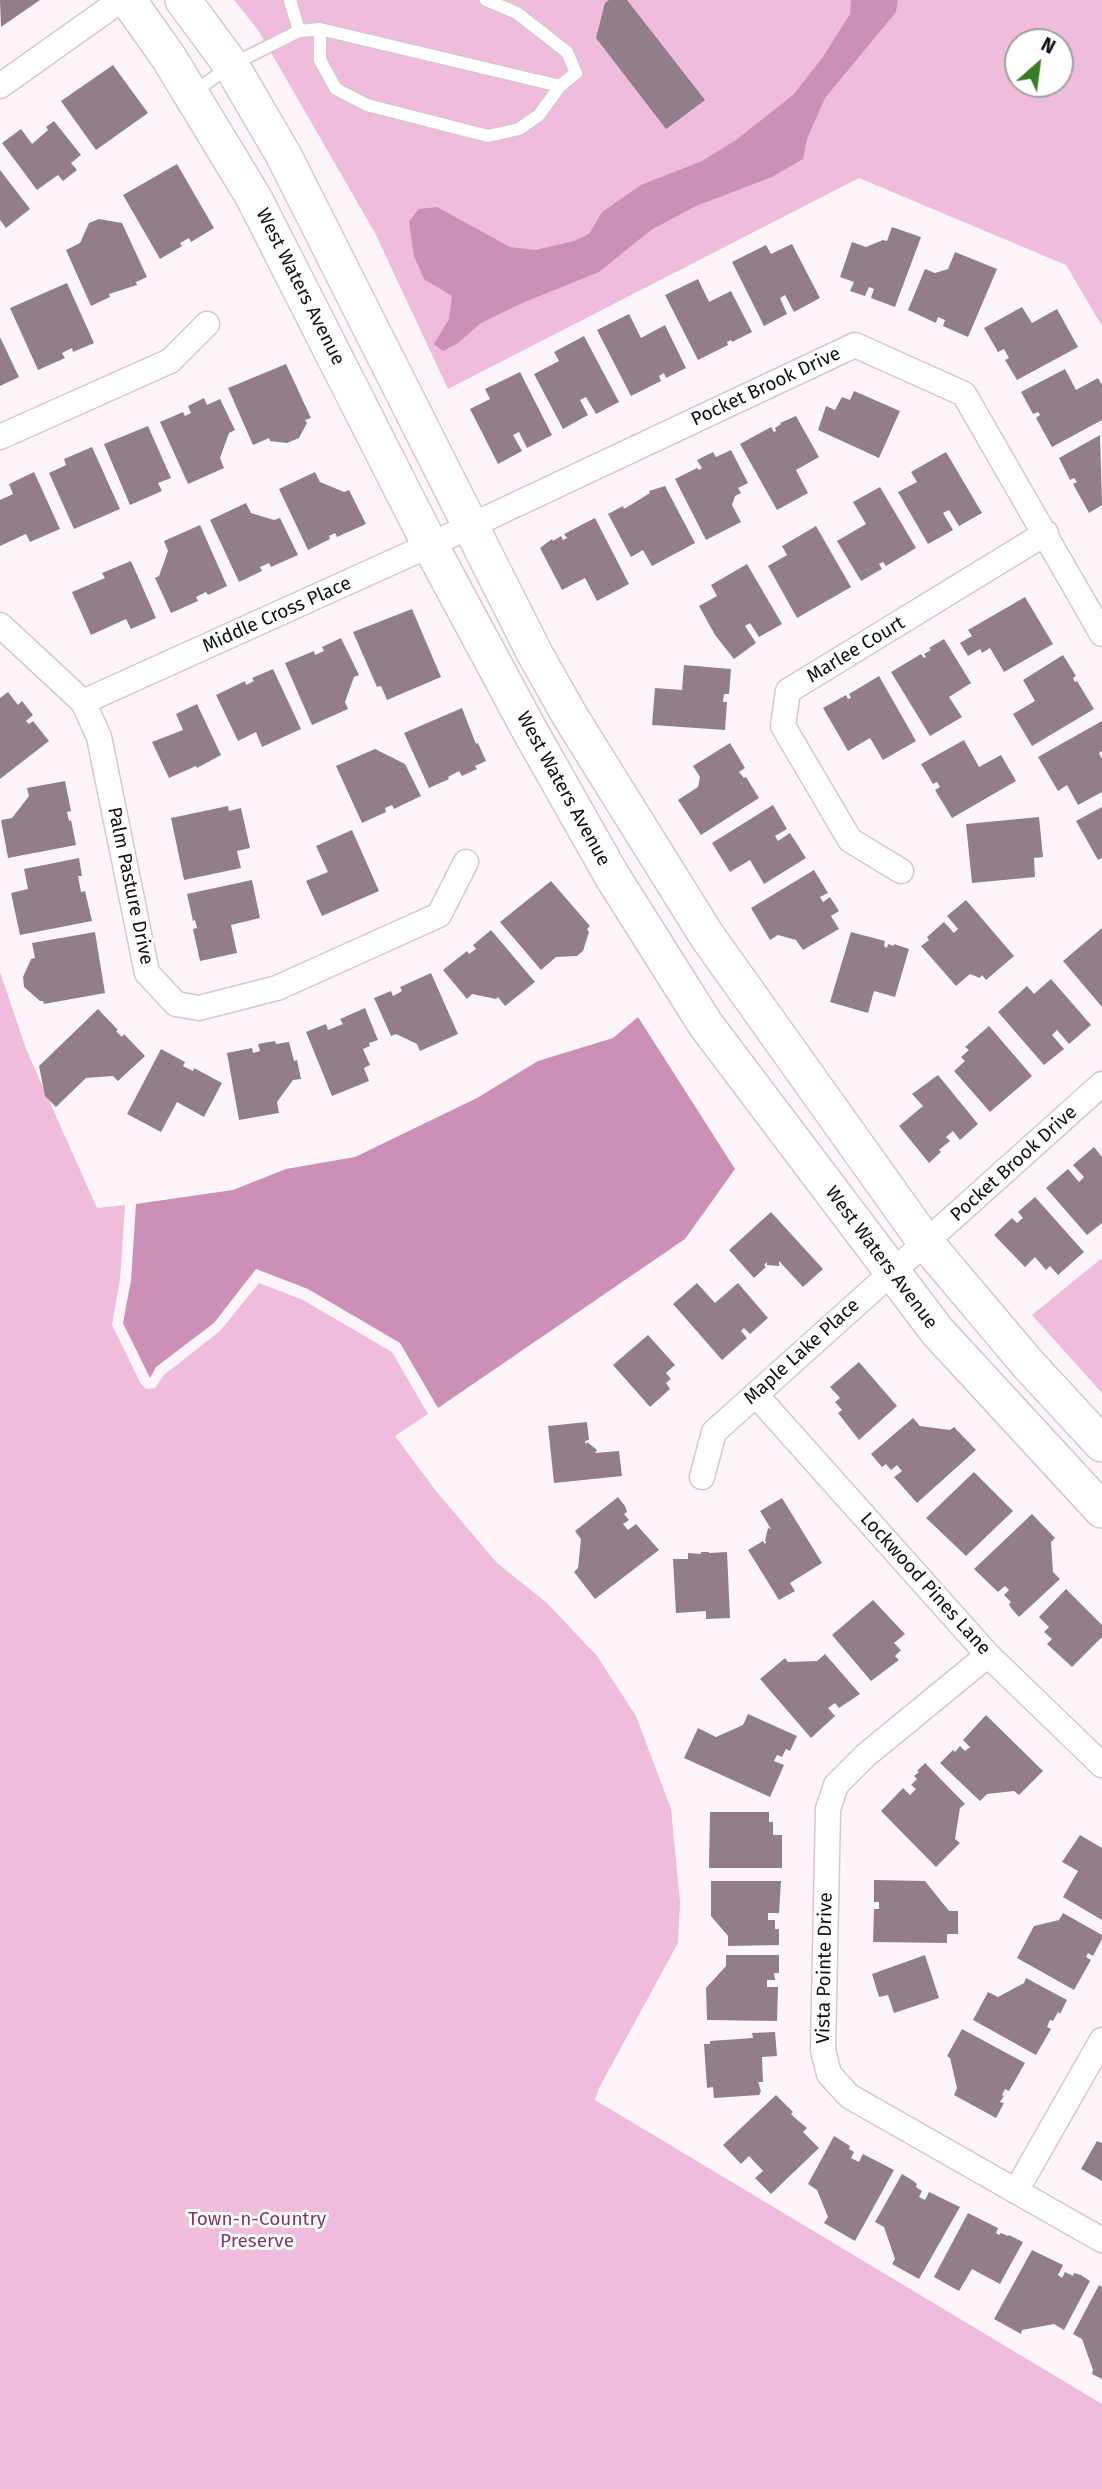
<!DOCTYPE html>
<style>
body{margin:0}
#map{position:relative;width:1102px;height:2489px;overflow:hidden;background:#fef5fa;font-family:"Fira Sans",sans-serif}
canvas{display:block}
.north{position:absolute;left:1004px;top:28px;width:70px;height:70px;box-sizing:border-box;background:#fff;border:2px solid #a19fa0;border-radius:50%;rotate:28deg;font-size:19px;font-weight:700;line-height:28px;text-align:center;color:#150e12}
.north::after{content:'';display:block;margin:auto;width:24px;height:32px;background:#377d22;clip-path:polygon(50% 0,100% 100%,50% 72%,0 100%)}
</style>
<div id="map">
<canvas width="1102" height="2489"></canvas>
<div class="north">N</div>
</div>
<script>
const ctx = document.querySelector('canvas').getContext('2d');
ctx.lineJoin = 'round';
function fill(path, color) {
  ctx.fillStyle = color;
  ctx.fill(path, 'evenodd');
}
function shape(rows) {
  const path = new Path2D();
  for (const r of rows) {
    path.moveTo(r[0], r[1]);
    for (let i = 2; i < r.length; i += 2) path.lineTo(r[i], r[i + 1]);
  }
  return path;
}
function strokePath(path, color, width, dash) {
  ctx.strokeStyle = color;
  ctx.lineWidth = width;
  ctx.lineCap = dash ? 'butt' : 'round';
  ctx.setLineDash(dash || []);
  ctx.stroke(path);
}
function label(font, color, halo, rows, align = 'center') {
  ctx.font = font + ' "Fira Sans",sans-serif';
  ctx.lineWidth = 6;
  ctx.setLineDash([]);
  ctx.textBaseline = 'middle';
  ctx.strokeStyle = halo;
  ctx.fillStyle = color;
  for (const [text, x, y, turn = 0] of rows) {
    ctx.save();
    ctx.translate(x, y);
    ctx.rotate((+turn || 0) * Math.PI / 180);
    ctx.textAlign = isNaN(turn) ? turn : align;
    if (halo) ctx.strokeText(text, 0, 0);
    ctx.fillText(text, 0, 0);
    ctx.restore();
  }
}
fill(shape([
 [234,0,1102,0,1102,326,1066,265,859,178,448,389,375,233,258,30],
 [1018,42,1060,42,1060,84,1018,84],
 [0,972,26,1049,97,1208,125,1205,120,1279,112,1325,141,1384,146,1389,155,1388,164,1375,220,1331,259,1283,303,1300,392,1352,428,1414,395,1436,436,1491,497,1563,547,1603,597,1656,636,1716,671,1809,680,1902,678,1943,599,2088,595,2100,1102,2404,1102,2489,0,2489],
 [1102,1258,1102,1393,1032,1315]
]), '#efbcdb');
fill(shape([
 [851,0,898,0,896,12,825,98,807,139,803,159,772,177,696,206,651,230,599,272,520,304,481,323,458,343,443,351,434,344,449,319,452,296,424,279,414,256,409,221,419,209,437,207,510,247,535,250,574,241,589,234,602,212,641,185,702,161,736,140,793,95,823,57,850,14],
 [638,1017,735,1169,685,1239,438,1408,400,1343,308,1289,256,1269,214,1323,156,1367,150,1378,123,1323,131,1280,136,1204,233,1190,286,1169,355,1157,477,1098,538,1061,613,1038]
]), '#cc90b6');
fill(shape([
 [0,0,40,0,1,27],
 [609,0,627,0,705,100,666,129,596,38,605,3],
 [113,65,148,113,96,150,61,101],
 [54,121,81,155,71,163,77,170,63,181,58,175,37,190,2,143,21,129,32,144,48,130,46,127],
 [177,164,214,228,191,242,189,238,180,243,182,246,160,259,123,195],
 [0,170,30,209,6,228,0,220],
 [99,219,122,223,147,277,136,282,137,285,109,294,110,297,91,306,66,250,80,243,89,223],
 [892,227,921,237,895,307,871,298,874,289,869,287,865,296,850,291,854,282,840,277,852,242,866,247,883,240,887,241],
 [792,244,820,298,794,312,785,295,780,298,787,314,764,326,732,262,766,245,771,254],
 [955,252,997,269,968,337,943,326,945,320,938,317,936,323,908,310,925,269,935,273,948,269],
 [698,279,709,302,731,291,752,332,732,342,731,340,727,342,728,345,698,360,665,295],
 [67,283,94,343,73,352,72,348,62,353,65,358,38,370,10,308],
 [1022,307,1032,323,1057,309,1078,347,1017,380,1005,360,1009,358,1004,349,998,352,984,328],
 [629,314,641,338,665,325,686,368,666,378,664,373,659,376,661,381,631,396,597,330],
 [584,336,619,402,596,414,586,397,580,400,588,415,563,429,534,374,559,361,554,352],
 [0,337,19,377,0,386],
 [286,364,311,418,305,420,307,423,299,438,287,443,270,441,269,438,253,445,228,388],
 [1065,369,1076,390,1098,378,1102,385,1102,420,1052,447,1036,418,1040,415,1038,412,1033,414,1021,392],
 [520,372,552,435,527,448,519,432,513,435,522,451,498,464,470,409,490,399,485,389],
 [854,391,900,411,879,458,818,430,826,406,835,410,842,397,850,400],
 [204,398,207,405,220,399,235,430,229,433,220,458,224,468,188,484,160,422,183,412,185,416,191,413,188,406],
 [796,416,819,457,796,470,808,493,777,510,740,444,771,427,774,432,776,431,775,428,781,424,780,423],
 [148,426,171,478,158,483,162,491,130,505,104,444],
 [1100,435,1102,505,1089,513,1073,484,1077,482,1074,478,1070,480,1059,458],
 [92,447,120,509,74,529,49,473,66,465,64,459],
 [731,450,748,483,738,488,741,493,735,496,732,505,741,522,706,540,675,479,697,468,699,470,702,468,697,460,713,452,716,457],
 [946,452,982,513,959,526,949,510,943,513,953,530,928,544,898,492,917,482,911,472],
 [34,472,60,529,30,542,26,534,0,546,0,500,13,494,9,484],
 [315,472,320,482,344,492,349,490,366,524,337,537,335,533,329,536,330,539,308,550,279,489],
 [665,486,695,543,652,566,643,550,631,557,608,514,623,506,624,509,650,493,649,491],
 [880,487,916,548,886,566,883,562,879,564,882,569,861,581,837,541,866,524,853,502],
 [246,503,251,513,274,520,280,518,298,555,271,567,269,563,260,567,262,571,239,582,210,520],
 [595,518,629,584,597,601,585,578,562,590,540,548,552,539,553,541,561,536,563,540,567,538,564,534],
 [200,525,227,586,208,595,206,592,196,597,198,601,171,613,155,578,159,576,168,551,164,541],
 [816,526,851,587,797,618,768,566,787,555,782,546],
 [131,561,156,618,131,629,126,619,91,635,72,592,105,578,102,573],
 [747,564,782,624,759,637,750,623,745,626,756,643,734,659,715,635,699,606,717,596,711,585],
 [1025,597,1053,644,1004,672,990,648,982,653,980,649,968,656,960,643,972,636,968,630],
 [412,609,441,677,387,700,381,686,377,687,353,632],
 [341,638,359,675,354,677,345,702,348,709,312,725,285,663,314,651,315,655,324,651,322,647],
 [944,639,971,683,949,697,962,717,930,736,891,672,921,654,924,658,926,657,924,654,931,650,929,648],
 [1063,655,1076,676,1073,678,1075,682,1077,681,1094,709,1032,746,1013,714,1035,701,1023,680],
 [684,665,731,669,729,694,724,694,723,702,727,702,725,730,652,725,655,688,682,690],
 [273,669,301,729,262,747,256,732,238,741,216,695,245,681,246,685,254,681,252,678],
 [879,676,916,741,883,760,870,738,848,751,823,708,846,695,848,699,851,698,849,694],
 [8,692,18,705,22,701,33,715,26,721,29,724,33,721,49,741,0,779,0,698],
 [197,704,221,755,197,768,196,766,169,778,152,742,183,730,176,714],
 [462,708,476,744,478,743,486,761,475,766,477,769,462,776,459,771,448,777,449,779,429,788,404,733],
 [1102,721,1102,751,1099,753,1102,759,1102,792,1078,805,1067,785,1058,791,1038,757],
 [964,740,979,767,1001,755,1016,781,952,818,935,790,940,787,937,782,933,784,921,764],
 [730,743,745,768,739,772,744,778,746,777,759,798,701,835,678,800,698,787,700,777,693,766],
 [375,749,405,764,421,796,394,809,392,805,385,808,386,812,362,823,336,766],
 [65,781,71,811,67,812,69,821,71,820,76,845,8,858,1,820,12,818,29,796,27,788],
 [773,805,787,829,775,836,778,841,790,833,806,858,764,884,750,860,730,872,712,843],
 [228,806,229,811,241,808,250,848,237,851,241,868,184,880,171,818],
 [1102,807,1102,858,1098,860,1076,821],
 [1039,817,1043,857,1034,858,1035,877,972,883,966,824],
 [352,830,379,891,322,916,306,881,328,872,316,846],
 [79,858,82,876,78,876,81,892,85,891,92,921,20,935,11,893,28,889,24,869],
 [814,870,828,893,820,897,823,902,830,897,839,911,831,916,839,929,803,950,796,940,778,935,770,940,751,908],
 [252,880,260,918,231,925,237,953,200,961,193,929,197,928,195,920,193,921,187,894],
 [551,881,590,926,587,929,589,932,583,951,577,956,556,957,541,970,500,922],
 [966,900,1014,956,986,980,982,975,980,978,970,974,956,986,921,946,929,940,927,937,944,922,954,933,958,929,947,916],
 [1102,928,1102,1007,1063,961],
 [491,930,535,982,505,1006,498,997,496,999,472,994,467,999,443,970,467,951,469,954,476,949,473,945],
 [95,932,105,993,44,1004,43,1001,40,1001,24,987,23,977,31,959,35,958,32,943],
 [851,932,885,941,884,946,887,948,888,944,894,946,894,944,909,949,895,997,874,991,868,1013,830,1002],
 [431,973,458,1034,420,1051,417,1044,396,1034,391,1036,374,998,391,991,393,996,402,991,400,987],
 [1051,979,1091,1025,1069,1044,1057,1030,1052,1035,1064,1049,1044,1065,998,1012,1027,986,1034,994],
 [365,1008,378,1040,369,1043,370,1046,363,1049,370,1065,364,1068,369,1081,332,1096,306,1032,326,1024,328,1030,343,1024,340,1019],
 [98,1009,118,1030,116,1031,122,1037,124,1034,145,1056,118,1081,113,1076,86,1078,56,1107,45,1096,39,1066],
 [989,1026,1032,1076,990,1112,954,1071,965,1061,961,1057,969,1050,965,1047],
 [275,1041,276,1044,289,1042,294,1061,297,1060,301,1079,293,1080,277,1102,279,1113,239,1120,227,1053,252,1048,253,1053,260,1051,258,1044],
 [161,1049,185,1062,183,1066,193,1071,194,1068,222,1083,204,1117,177,1102,161,1132,127,1114],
 [938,1075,978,1124,960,1140,953,1131,946,1137,950,1141,939,1150,941,1152,929,1163,899,1126,923,1106,912,1094],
 [1094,1147,1102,1157,1102,1223,1087,1235,1046,1188,1068,1169,1079,1182,1084,1177,1073,1165],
 [1035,1197,1084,1252,1058,1275,1050,1266,1046,1270,1035,1257,1025,1267,994,1235,1012,1218,1017,1223,1023,1218,1018,1212],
 [771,1212,823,1269,803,1287,779,1261,779,1266,767,1265,767,1262,764,1265,766,1267,754,1278,729,1250],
 [697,1283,715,1303,738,1283,768,1318,750,1334,744,1328,741,1331,747,1338,722,1360,673,1304],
 [648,1335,675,1365,666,1373,671,1379,666,1383,670,1389,650,1407,613,1365],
 [859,1362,897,1406,859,1440,838,1413,842,1410,835,1402,840,1398,830,1387],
 [913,1418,920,1426,950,1430,954,1427,976,1450,917,1503,894,1477,902,1471,897,1465,891,1470,886,1464,882,1467,871,1454],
 [587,1422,589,1440,585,1441,586,1445,587,1442,597,1450,595,1453,619,1451,622,1476,554,1483,548,1426],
 [974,1472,1013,1511,966,1556,926,1518],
 [618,1497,625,1506,627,1512,624,1514,629,1520,623,1524,628,1530,636,1524,659,1550,595,1599,574,1572,578,1568,581,1539,575,1531],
 [782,1498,822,1563,790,1583,795,1591,779,1600,748,1550,763,1541,765,1544,766,1542,765,1541,768,1528,771,1529,760,1511],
 [1032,1514,1055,1538,1051,1542,1053,1572,1060,1579,1019,1617,1011,1608,1009,1604,1011,1602,1004,1595,1009,1590,1005,1586,998,1592,974,1569],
 [701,1552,709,1552,709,1553,727,1552,730,1618,706,1619,706,1611,676,1613,673,1559,688,1559,688,1553,701,1554],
 [1066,1589,1102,1625,1102,1637,1072,1667,1047,1644,1052,1639,1044,1632,1049,1627,1039,1617],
 [873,1600,905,1634,894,1643,901,1650,895,1656,899,1660,871,1681,832,1635],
 [825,1654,860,1694,839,1708,835,1703,828,1708,835,1716,811,1738,760,1679,785,1658,788,1662,817,1661],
 [748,1714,797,1736,790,1751,786,1749,782,1757,777,1755,774,1761,784,1765,770,1797,684,1758,698,1728,716,1737,743,1725],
 [986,1715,1043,1771,1019,1795,1014,1791,987,1794,980,1801,940,1763,953,1750,955,1752,960,1746,965,1751,970,1747,963,1740],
 [925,1763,965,1804,960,1808,955,1839,960,1843,936,1867,881,1811,903,1788,910,1795,916,1789,911,1785,917,1779,914,1776,919,1772,917,1771],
 [710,1812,769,1812,769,1822,773,1822,773,1835,782,1835,782,1868,709,1868],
 [1080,1835,1102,1848,1102,1920,1063,1897,1078,1871,1062,1862],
 [874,1880,925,1881,949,1911,958,1911,958,1934,947,1934,947,1943,873,1942,874,1909,879,1909,879,1902,874,1902],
 [711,1881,781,1881,779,1913,768,1913,768,1920,775,1920,775,1929,779,1929,779,1945,728,1946,728,1936,711,1916],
 [1063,1913,1102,1935,1102,1939,1093,1956,1088,1953,1086,1957,1091,1960,1074,1990,1017,1958,1034,1926,1059,1920],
 [726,1955,779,1955,779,1973,774,1973,775,1980,767,1980,767,1987,778,1987,777,2021,707,2020,706,1988,726,1966],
 [925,1955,939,1998,894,2013,888,1995,879,1997,872,1974],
 [1026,1978,1067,2000,1060,2014,1058,2012,1053,2021,1050,2020,1047,2027,1051,2029,1036,2055,973,2020,988,1992,998,1997,1024,1983],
 [962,2029,1025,2063,1009,2091,1005,2089,1002,2095,1004,2096,1000,2102,1004,2103,996,2118,954,2095,957,2088,950,2058,947,2056],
 [775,2032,777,2056,762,2057,763,2082,758,2082,761,2091,759,2095,714,2098,713,2087,707,2088,704,2044,710,2044,710,2041,753,2038,752,2033],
 [776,2095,793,2112,791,2114,795,2118,807,2128,803,2132,819,2148,771,2194,755,2178,763,2171,749,2156,741,2164,723,2145],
 [834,2136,850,2146,849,2149,854,2152,851,2158,859,2162,863,2154,894,2170,855,2241,824,2223,828,2217,817,2190,808,2184],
 [1097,2141,1102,2143,1102,2181,1081,2169],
 [902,2174,912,2180,917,2184,916,2187,922,2191,919,2197,925,2200,929,2192,960,2207,919,2279,892,2264,895,2259,884,2227,875,2222],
 [968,2213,998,2228,996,2233,999,2235,1001,2233,1008,2236,1009,2235,1023,2242,1000,2284,972,2269,959,2291,934,2277],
 [1032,2250,1063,2265,1058,2275,1062,2278,1065,2272,1073,2276,1074,2273,1081,2275,1090,2281,1064,2330,1054,2324,1022,2330,1021,2334,994,2319],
 [1099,2285,1102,2287,1102,2379,1092,2374,1093,2370,1082,2339,1073,2334]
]), '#927e8a');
const lane = shape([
 [290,0,299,31],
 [320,29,320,60,336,89,367,105,488,136,519,129,539,115,560,86],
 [193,93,231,65,299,31,320,29,560,86,576,73,567,52,517,13,486,0]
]);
const street = shape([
 [0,86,121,0],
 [0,437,170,361,207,324],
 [0,625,83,702,99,737,147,973,176,1004,199,1008,277,988,439,915,466,862],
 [83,702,430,545,855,345,964,394,1102,634],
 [901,871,850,840,783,726,788,691,1046,533],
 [756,1395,988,1655,1102,1765],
 [702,1477,714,1432,1102,1084],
 [988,1655,866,1755,836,1785,828,1809,823,2050,829,2074,849,2096,1102,2240],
 [1016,2191,1102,2040]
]);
const secondary = shape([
 [128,0,169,58,254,198,430,545,530,731,612,876,706,1025,937,1331,1102,1510],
 [183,0,231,65,284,156,535,654,570,716,707,936,926,1243,1028,1364,1102,1444]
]);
strokePath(lane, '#dac4d1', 15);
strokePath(street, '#dac4d1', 27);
strokePath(secondary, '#dac4d1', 38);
strokePath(lane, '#fff', 12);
strokePath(street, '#fff', 24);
strokePath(secondary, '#fff', 35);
label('19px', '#150e12', '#fff', [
 ["West Waters Avenue",300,287,63],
 ["Pocket Brook Drive",766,387,-25],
 ["Middle Cross Place",277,615,-24],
 ["Marlee Court",856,650,-31],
 ["West Waters Avenue",563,789,61],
 ["Palm Pasture Drive",130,886,78],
 ["Pocket Brook Drive",1014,1164,-42],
 ["West Waters Avenue",881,1258,53],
 ["Maple Lake Place",802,1352,-42],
 ["Lockwood Pines Lane",925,1584,48],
 ["Vista Pointe Drive",825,1968,-89]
]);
label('19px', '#7f3869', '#fff', [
 ["Town-n-Country",257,2220],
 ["Preserve",257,2242]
]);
</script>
